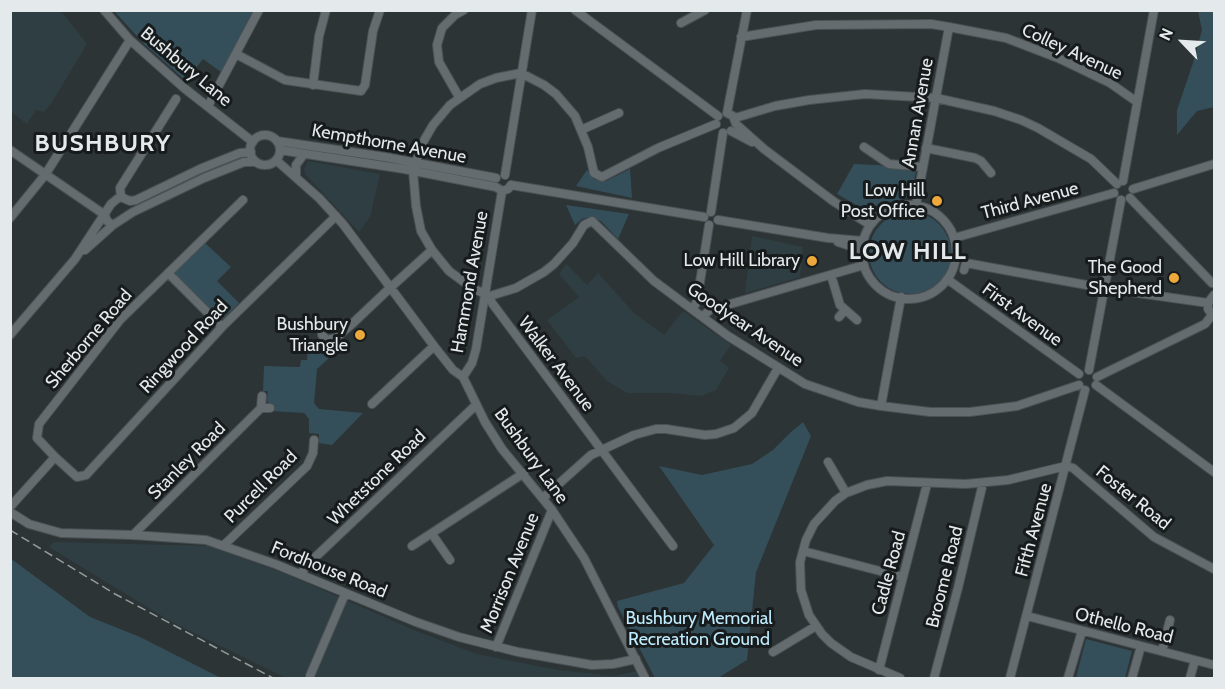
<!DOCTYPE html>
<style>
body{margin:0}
#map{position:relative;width:1225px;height:689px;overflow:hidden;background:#2c3436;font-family:Cabin,sans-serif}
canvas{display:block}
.frame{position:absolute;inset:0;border:12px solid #e4e9eb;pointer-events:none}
.north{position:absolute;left:1153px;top:12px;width:60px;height:60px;-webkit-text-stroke:4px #171b1c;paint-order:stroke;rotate:295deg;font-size:16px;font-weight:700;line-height:24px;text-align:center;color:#e4e9eb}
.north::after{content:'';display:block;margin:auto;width:21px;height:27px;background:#e4e9eb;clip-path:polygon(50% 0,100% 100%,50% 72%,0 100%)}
</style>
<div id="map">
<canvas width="1225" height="689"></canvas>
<div class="frame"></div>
<div class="north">N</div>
</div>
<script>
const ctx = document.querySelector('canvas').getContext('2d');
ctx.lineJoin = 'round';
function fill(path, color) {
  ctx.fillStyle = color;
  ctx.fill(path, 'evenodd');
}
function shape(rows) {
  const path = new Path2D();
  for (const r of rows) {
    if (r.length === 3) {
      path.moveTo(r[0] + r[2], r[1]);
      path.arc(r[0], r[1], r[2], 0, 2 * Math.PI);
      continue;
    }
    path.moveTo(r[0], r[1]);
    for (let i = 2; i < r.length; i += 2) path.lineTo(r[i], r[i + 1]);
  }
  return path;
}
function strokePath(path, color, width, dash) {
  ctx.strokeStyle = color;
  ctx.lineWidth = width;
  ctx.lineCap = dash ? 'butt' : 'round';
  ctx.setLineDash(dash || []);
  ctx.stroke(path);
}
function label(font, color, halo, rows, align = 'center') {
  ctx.font = font + ' Cabin,sans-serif';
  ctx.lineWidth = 6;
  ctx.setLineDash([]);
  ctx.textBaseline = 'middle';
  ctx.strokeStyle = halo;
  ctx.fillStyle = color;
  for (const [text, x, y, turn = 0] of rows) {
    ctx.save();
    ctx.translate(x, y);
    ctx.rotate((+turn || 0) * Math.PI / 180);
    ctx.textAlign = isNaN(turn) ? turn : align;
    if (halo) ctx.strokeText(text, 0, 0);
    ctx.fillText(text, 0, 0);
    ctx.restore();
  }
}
fill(shape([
 [11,10,61,11,87,44,52,102,44,112,36,110,27,124,11,112],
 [308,161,380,174,370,217,359,232,306,175,304,170],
 [752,236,803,247,800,277,745,293],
 [566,264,587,285,598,273,633,312,664,335,683,311,731,345,720,361,729,368,716,390,701,396,673,393,627,393,607,381,585,356,576,358,547,320,579,297,559,274],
 [54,542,208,546,289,575,416,631,477,654,558,670,613,676,639,671,641,678,286,678,170,621,49,547]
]), '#2f3e43');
fill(shape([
 [114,11,254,11,221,72,203,59,186,81,145,45],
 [1198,11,1214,11,1214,107,1197,111,1177,135,1177,110,1193,63,1202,30],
 [854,164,878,165,916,172,912,189,907,198,883,204,867,211,837,194],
 [630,169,632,198,576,186,587,170,594,179,606,181],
 [566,205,629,214,618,239,601,221,589,217,582,219,575,225],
 [910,253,41],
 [205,243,231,267,217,281,239,303,223,319,217,318,176,275,175,272],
 [313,339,323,347,333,349,328,359,317,369,314,403,319,409,363,413,332,445,319,443,319,434,309,433,309,419,304,413,271,411,267,400,268,391,263,391,264,366,300,367,301,360,307,360,308,344],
 [803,422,811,436,756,572,747,660,718,678,655,678,618,607,617,601,684,583,714,545,659,466,702,475,752,464,773,450,791,432],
 [10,558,90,617,140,637,221,678,11,678],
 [1086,639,1132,651,1125,678,1076,678]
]), '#344f5a');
const minor = shape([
 [104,10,130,40,184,88,253,142],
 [575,10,718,116],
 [681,23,705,10],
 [741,37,816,25,931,24,949,27,1006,38,1058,58,1110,83,1137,102],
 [236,54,285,80,361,91,365,85,373,31,380,10],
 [313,85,319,36,326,10],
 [459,97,439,62,437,45,442,28,455,15,464,10],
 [208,106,259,10],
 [727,113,733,116,736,124,764,149,833,201,870,225],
 [727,113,747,10],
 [735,118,775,106,809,100,865,94,936,98,994,111,1021,120,1038,128,1091,159,1117,184],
 [716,124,658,148,602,177,594,173,588,147,575,116,556,94,544,85,521,73,496,78,480,84,450,105,433,125,422,144,413,171,416,206,421,231,432,250,449,271,472,288,490,296,516,288,544,272,554,264,573,243,584,225,592,221,654,281,728,336,805,384,858,402,881,406,930,412,970,412,1017,406,1079,385],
 [581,130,619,113],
 [731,131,752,142],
 [265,150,15],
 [277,141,385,157,496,178],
 [864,147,889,164,923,167],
 [926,148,975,158,981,161,991,173],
 [10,150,105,215,107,221,113,225],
 [280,150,404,169,496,187,502,191,508,189,511,185],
 [276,160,319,198,343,224,434,346,453,370,463,377,485,422,502,449,552,510,584,558,645,678],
 [505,175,532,10],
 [296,177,296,165,304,154],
 [1123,181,1154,10],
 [511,185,704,217],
 [1133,189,1214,164],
 [121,197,120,188,176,99],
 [1130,198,1212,283],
 [909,252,47],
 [916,205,949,27],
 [711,212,723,133],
 [10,218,45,175,130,40],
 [718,220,828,238,863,241],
 [954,238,1114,193],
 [838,242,862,250],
 [85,250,113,225,133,212,204,178,244,162,256,162],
 [964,270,966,263,1103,288,1208,303],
 [168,273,222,327],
 [831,275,840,305,857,320],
 [947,279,1079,374],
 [1214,295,1208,303,1208,309,1214,317],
 [490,296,492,303,673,546],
 [693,309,697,301,709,225],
 [703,316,710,310,864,265],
 [839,317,845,310],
 [353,323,325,325,323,328,322,335,327,340,336,338,353,323,390,288,432,250],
 [10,335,75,259,111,204,117,199,121,197,130,201,136,200,200,169,240,153,251,152],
 [1089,370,1121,200],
 [463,377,472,363,476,349,502,191],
 [1097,377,1205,324,1212,315],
 [1096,385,1214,472],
 [262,396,261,408,270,408],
 [372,404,434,346],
 [881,406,901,297],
 [55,457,77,477,86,475,222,327,336,216],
 [828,462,846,493],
 [543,498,591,455,634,435,656,429,666,429,705,435,716,434,734,428,752,413,778,368],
 [10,507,55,457,37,438,39,424,120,320,243,200],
 [10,512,29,524,61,533,133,535,206,540,275,564,416,622,459,637,518,652,592,665,613,664,636,659],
 [432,534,450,560],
 [133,535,261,408],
 [224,545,307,466,313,453,314,440],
 [412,546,524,473],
 [803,551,903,577],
 [301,574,307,565,476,405],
 [1027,616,1214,665],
 [496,647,552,510],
 [1162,651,1170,620],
 [773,652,816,626],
 [879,670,927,484],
 [310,676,345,594],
 [900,678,851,657,831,643,822,634,809,615,801,590,800,562,806,540,814,524,835,501,846,493,867,485,887,481,966,484,1008,480,1066,466,1073,468,1154,537,1214,569],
 [934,678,958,588,983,483],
 [1010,678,1085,390],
 [1068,678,1082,631],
 [1132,678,1141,646],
 [1190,678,1195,660]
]);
strokePath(minor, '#4b5153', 10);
strokePath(minor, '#646c70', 8);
strokePath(shape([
 [10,530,115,594,273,678]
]), '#949b9d', 1.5, [9, 4.5]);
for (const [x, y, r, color] of [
 [937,201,6,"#eda83b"],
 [812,261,6,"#eda83b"],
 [1174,278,6,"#eda83b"],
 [360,335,6,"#eda83b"]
]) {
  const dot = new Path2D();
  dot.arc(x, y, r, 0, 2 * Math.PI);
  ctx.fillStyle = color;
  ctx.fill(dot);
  strokePath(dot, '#171b1c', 2);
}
label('18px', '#e4e9eb', '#171b1c', [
 ["Colley Avenue",1072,52,25],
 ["Bushbury Lane",186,67,40],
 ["Annan Avenue",918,113,-80],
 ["Kempthorne Avenue",389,144,10],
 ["Third Avenue",1030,201,-15],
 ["Hammond Avenue",470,282,-80],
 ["First Avenue",1022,315,36],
 ["Goodyear Avenue",745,325,34],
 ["Sherborne Road",89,339,-50],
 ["Ringwood Road",184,347,-47],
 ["Walker Avenue",556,364,53],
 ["Bushbury Lane",531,456,54],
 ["Stanley Road",187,461,-45],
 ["Whetstone Road",377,478,-44],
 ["Purcell Road",261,487,-45],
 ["Foster Road",1133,498,39],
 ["Fifth Avenue",1034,530,-75],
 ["Fordhouse Road",329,570,22],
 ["Morrison Avenue",510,573,-68],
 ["Cadle Road",889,573,-75],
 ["Broome Road",945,577,-76],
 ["Othello Road",1124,626,14]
]);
label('18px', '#e4e9eb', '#171b1c', [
 ["Low Hill",925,191],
 ["Post Office",925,212],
 ["Low Hill Library",800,261],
 ["The Good",1162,268],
 ["Shepherd",1162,289],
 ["Bushbury",348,325],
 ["Triangle",348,346]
], 'right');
label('18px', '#bfecff', '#171b1c', [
 ["Bushbury Memorial",699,619],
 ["Recreation Ground",699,640]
]);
ctx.letterSpacing = '1.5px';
label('bold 24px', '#e4e9eb', '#171b1c', [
 ["BUSHBURY",103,144],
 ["LOW HILL",908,252]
]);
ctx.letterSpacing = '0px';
</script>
